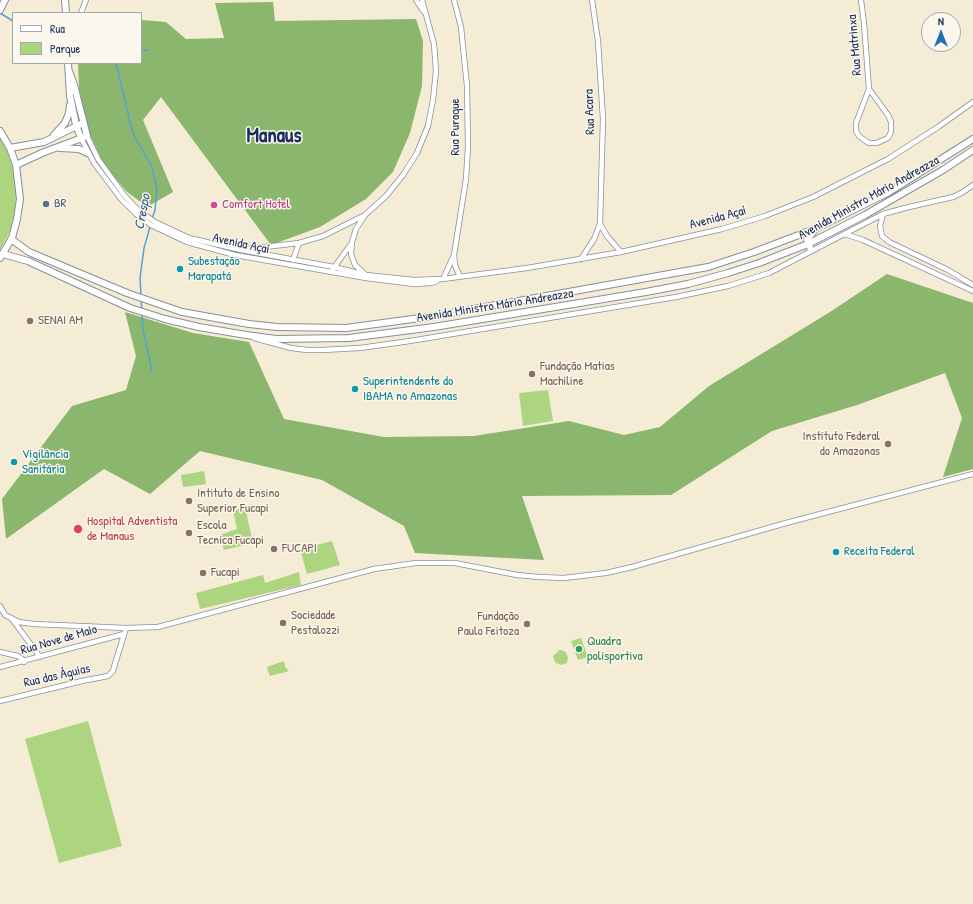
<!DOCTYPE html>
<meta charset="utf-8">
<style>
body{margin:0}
#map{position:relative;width:973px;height:904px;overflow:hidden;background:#f5ecd6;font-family:"Patrick Hand",sans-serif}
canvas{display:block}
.legend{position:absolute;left:12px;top:12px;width:130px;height:52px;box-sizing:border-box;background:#fbf7ec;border:1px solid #a1a7b3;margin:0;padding:5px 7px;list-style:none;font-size:12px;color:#1b2f5e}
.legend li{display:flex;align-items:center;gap:8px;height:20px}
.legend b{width:20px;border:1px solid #a1a7b3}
.north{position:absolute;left:921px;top:12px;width:40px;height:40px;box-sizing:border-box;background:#fbf7ec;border:1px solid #a1a7b3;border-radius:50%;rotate:0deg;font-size:11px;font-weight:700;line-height:16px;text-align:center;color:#1b2f5e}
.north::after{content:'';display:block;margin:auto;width:14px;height:18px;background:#1f6fb2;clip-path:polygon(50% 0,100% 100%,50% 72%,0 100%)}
</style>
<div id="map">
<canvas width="973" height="904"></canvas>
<ul class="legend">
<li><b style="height:5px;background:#fff"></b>Rua</li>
<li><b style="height:11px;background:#add47e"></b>Parque</li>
</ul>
<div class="north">N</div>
</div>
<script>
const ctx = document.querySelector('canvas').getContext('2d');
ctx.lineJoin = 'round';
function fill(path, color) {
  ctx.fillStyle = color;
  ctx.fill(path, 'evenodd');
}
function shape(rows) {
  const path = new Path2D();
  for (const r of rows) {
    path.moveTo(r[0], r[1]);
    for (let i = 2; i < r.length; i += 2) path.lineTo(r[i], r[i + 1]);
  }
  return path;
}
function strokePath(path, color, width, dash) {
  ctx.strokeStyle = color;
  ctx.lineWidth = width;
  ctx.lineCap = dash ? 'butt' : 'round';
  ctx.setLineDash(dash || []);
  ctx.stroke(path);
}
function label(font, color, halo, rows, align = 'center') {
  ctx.font = font + ' "Patrick Hand",sans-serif';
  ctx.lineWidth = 3;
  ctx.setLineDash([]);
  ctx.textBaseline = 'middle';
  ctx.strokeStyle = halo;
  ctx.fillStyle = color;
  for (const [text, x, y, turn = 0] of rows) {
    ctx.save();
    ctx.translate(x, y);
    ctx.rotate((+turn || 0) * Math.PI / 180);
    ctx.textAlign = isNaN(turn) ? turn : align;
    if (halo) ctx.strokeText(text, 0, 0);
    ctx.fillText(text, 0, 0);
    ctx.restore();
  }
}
fill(shape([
 [0,137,9,155,14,174,16,193,15,212,10,231,0,250],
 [548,390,553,421,523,426,519,393],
 [204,471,206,484,183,487,181,475],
 [245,507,253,543,224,550,220,535,237,529,233,511],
 [332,541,340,565,307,574,300,549],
 [299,572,301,585,200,609,196,593,263,575,265,583],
 [581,638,588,657,578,660,571,641],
 [561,650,566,652,568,658,567,663,561,665,556,663,553,657,554,655,558,652,557,651],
 [284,661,285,667,289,671,270,676,268,671,267,667],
 [88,721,122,846,59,863,25,739]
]), '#add47e');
fill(shape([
 [273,2,275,21,416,19,423,41,422,86,410,133,393,172,366,199,320,227,271,245,161,97,143,120,173,192,147,207,126,191,103,163,88,131,79,89,78,63,141,63,141,20,166,22,186,39,224,38,215,3],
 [887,274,973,303,973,469,943,477,962,418,945,373,857,405,772,431,671,495,522,496,544,560,415,553,404,526,322,480,200,451,150,494,104,469,6,539,2,499,72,406,126,390,136,356,125,312,193,333,249,342,284,419,384,437,474,436,569,421,624,435,660,427,709,386,830,312]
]), '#8ab66d');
strokePath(shape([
 [0,13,13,21],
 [141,50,148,50],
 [116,63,133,134,152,167,157,190,155,210,152,219],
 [141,296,140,278,144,248,150,227],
 [141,300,142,310],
 [142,314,143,330,152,371]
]), '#53a3cd', 1.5);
const minor = shape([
 [416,0,424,12],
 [861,0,864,23,869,89,856,123,856,131,859,136,864,140,869,143,877,143,888,138,891,132,891,122,888,115,869,89],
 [81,13,86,0],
 [87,136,98,159,124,195,138,210,155,222,189,238,241,250,334,267,366,275,414,280,443,279,527,268,621,252,722,229,765,216,813,197,888,159,938,127,973,102],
 [81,138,94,163,121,199,136,214,151,225,187,242,235,255,366,278,414,284,431,283,437,281],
 [883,214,880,226,882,236,889,242,948,270,973,285],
 [600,224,607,236,621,252],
 [845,234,863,240,973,291],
 [247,249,299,243,323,236,365,215],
 [454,255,455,265,460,277],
 [581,259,594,239,600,224,603,119,598,41,592,0],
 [293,260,299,243],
 [333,269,351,244],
 [366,275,355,265,351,254,352,242,356,229,365,215,386,196,403,175,417,153,428,126,433,100,436,71,434,44,422,0],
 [443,279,454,255,466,179,468,147,467,86,461,27,454,0],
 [254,338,291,348,307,350,322,350,360,348,410,341,676,297,728,286,769,273,883,214,909,207,953,197,963,192,973,185],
 [0,606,5,615,19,622,34,624,126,628,158,627,374,569,416,563,455,563,517,575,539,577,564,578,606,573,632,567,786,523,973,474],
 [12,619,40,657],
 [0,652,18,656,22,659,24,662],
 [0,667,124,634],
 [0,701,82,681,108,676,113,671,114,667,126,628]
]);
const major = shape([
 [65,0,66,13],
 [0,10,5,0],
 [68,63,70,96,76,125,81,138],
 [0,131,10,148,16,165,20,199,17,219,12,238,0,258],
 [54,135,65,123,69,113,70,105],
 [10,148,44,142,83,123],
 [60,148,79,149,88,153],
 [16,165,42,153,87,136,74,85,69,71],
 [11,239,29,252,127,293,182,312,249,324,277,327,346,328,435,316,708,267,754,252,817,228,889,192,973,139],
 [811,250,807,240,808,238,814,231],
 [3,254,28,261,130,308,165,319,199,327,246,335,276,339,349,338,434,327,646,292,688,284,728,273,759,263,808,244,865,215,943,170,973,150]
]);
strokePath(minor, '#888e9a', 6);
strokePath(major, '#888e9a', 8);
strokePath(minor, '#fff', 4.5);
strokePath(major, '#fff', 6);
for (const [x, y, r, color] of [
 [46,204,4,"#5c6f8a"],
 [214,205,4,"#d1479c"],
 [180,269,4,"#0f9aa8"],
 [30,321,4,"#8d6e63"],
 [532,374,4,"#8d6e63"],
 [355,389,4,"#0f9aa8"],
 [888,444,4,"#8d6e63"],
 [14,462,4,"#0f9aa8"],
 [189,501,4,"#8d6e63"],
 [78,529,5,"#e0444e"],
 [189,533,4,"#8d6e63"],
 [274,549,4,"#8d6e63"],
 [836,552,4,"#0f9aa8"],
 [203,573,4,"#8d6e63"],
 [283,623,4,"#8d6e63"],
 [527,624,4,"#8d6e63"],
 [579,649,4,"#2e9e5b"]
]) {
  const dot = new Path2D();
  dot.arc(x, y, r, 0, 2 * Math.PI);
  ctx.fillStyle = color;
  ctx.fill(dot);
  strokePath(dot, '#fbf7ec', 1.5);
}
label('13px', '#1b2f5e', '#fbf7ec', [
 ["Rua Matrinxa",855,45,-95],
 ["Rua Acara",590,112,-92],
 ["Rua Puraque",456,127,-90],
 ["Avenida Ministro Mário Andreazza",869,198,-29],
 ["Avenida Açaí",718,218,-15],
 ["Avenida Açaí",241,244,12],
 ["Avenida Ministro Mário Andreazza",495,306,-9],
 ["Rua Nove de Maio",59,640,-16],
 ["Rua das Águias",57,676,-13]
]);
label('13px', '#4e5e75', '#fbf7ec', [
 ["BR",54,204]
], 'left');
label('13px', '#b23c85', '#fbf7ec', [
 ["Comfort Hotel",222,205]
], 'left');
label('13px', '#0d838f', '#fbf7ec', [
 ["Subestação",188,262],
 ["Marapatá",188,277],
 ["Superintendente do",363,382],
 ["IBAMA no Amazonas",363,397],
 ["Vigilância",22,455],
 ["Sanitária",22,470],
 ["Receita Federal",844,552]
], 'left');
label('13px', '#785e54', '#fbf7ec', [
 ["SENAI AM",38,321],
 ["Fundação Matias",540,367],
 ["Machiline",540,382],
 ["Instituto Federal",880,437,"right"],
 ["do Amazonas",880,452,"right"],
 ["Intituto de Ensino",197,494],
 ["Superior Fucapi",197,509],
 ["Escola",197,526],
 ["Tecnica Fucapi",197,541],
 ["FUCAPI",282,549],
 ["Fucapi",211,573],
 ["Sociedade",291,616],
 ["Pestalozzi",291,631],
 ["Fundação",519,617,"right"],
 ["Paulo Feitoza",519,632,"right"]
], 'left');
label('13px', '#be3a42', '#fbf7ec', [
 ["Hospital Adventista",87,522],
 ["de Manaus",87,537]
], 'left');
label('13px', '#27864d', '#fbf7ec', [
 ["Quadra",587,642],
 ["polisportiva",587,657]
], 'left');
label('italic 14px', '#2f5885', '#fbf7ec', [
 ["Crespo",143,212,-79]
]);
label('bold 21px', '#1b2f5e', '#fbf7ec', [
 ["Manaus",274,136]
]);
</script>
